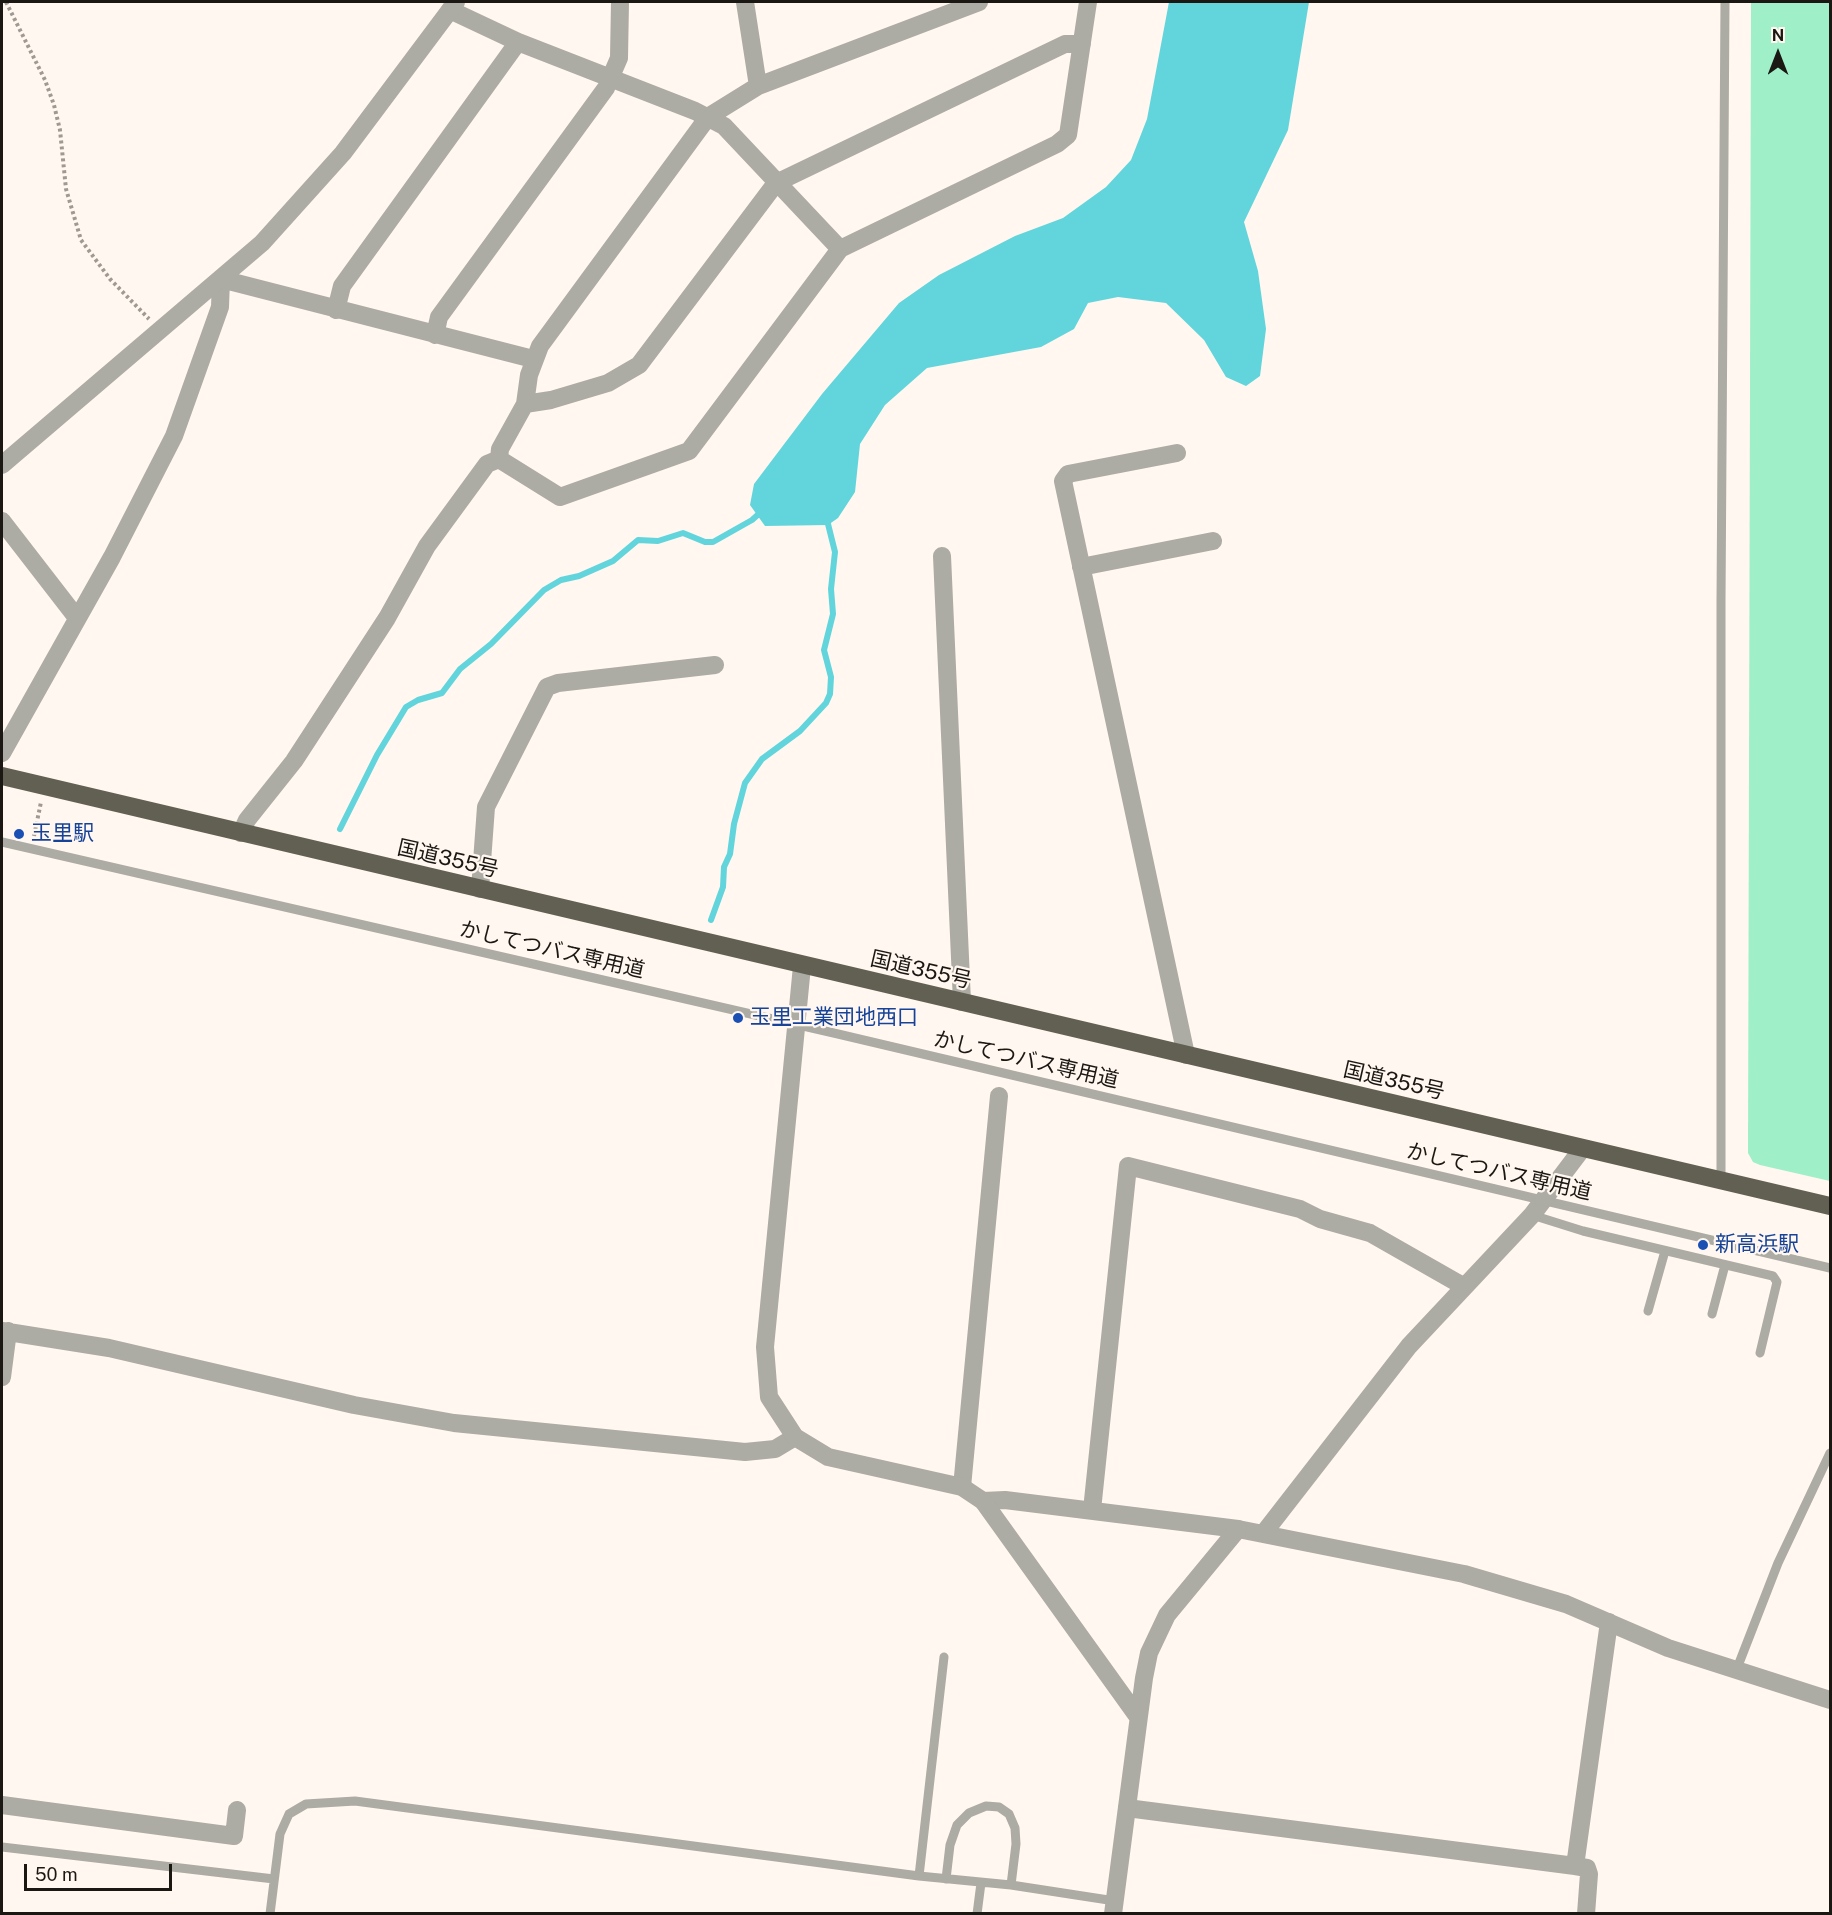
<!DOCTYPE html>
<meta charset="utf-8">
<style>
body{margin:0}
#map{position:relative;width:1832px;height:1915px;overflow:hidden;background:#fff7f0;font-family:"Public Sans",sans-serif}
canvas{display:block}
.frame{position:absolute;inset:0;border:3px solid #1b1713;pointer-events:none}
.north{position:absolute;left:1748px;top:24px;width:60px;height:60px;-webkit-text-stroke:4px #fff7f0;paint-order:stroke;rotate:0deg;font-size:16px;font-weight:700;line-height:24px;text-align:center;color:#1b1713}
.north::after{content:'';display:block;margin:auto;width:21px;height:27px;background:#1b1713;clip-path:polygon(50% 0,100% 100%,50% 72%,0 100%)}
.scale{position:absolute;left:24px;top:1864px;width:148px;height:27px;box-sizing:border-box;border:3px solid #1b1713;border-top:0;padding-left:8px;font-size:18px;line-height:21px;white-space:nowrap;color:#1b1713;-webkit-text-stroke:4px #fff7f0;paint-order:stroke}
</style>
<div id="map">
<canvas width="1832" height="1915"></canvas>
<div class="frame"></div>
<div class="north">N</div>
<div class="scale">50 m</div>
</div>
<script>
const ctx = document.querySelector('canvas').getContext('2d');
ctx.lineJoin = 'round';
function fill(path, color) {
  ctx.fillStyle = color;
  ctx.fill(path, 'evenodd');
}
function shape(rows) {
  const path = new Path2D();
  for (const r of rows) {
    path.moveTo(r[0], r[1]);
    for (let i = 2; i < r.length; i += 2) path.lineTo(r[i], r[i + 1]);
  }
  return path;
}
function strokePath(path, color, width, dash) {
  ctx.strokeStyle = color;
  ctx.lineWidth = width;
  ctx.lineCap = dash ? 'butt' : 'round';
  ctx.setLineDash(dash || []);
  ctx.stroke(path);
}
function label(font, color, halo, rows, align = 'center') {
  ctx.font = font + ' "Public Sans","Noto Sans JP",sans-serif';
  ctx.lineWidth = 4.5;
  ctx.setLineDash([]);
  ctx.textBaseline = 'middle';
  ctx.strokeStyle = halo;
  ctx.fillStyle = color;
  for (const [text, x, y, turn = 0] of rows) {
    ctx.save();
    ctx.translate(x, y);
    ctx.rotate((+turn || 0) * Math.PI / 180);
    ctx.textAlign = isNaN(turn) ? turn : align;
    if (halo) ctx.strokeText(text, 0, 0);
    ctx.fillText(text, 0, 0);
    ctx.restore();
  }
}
fill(shape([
 [1751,2,1830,2,1830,1181,1760,1165,1753,1162,1748,1153]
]), '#9fefc8');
fill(shape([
 [1169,2,1309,2,1288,130,1244,222,1258,271,1266,329,1260,376,1246,386,1226,377,1204,340,1166,303,1118,297,1088,303,1074,329,1041,347,927,368,885,405,860,444,855,492,838,518,828,525,765,526,750,505,754,484,822,394,899,303,939,275,1015,236,1063,218,1106,187,1131,160,1147,119]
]), '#61d5db');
strokePath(shape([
 [340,829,377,755,406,707,418,700,442,693,460,669,491,644,544,590,561,580,579,576,613,561,638,540,658,541,683,533,705,542,713,542,752,520,762,511],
 [711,920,723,887,724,867,730,854,734,824,745,783,762,759,800,731,826,703,830,694,831,677,824,650,833,614,831,589,835,552,827,520]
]), '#61d5db', 6);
strokePath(shape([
 [6,2,45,80,54,105,60,130,66,189,81,240,110,279,149,319],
 [34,836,41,802]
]), '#9f9993', 4, [3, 3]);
strokePath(shape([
 [2,842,838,1034,1830,1268],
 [1721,1180,1721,600,1725,2],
 [1532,1215,1583,1231,1773,1276,1777,1282,1760,1353],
 [1648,1311,1665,1251],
 [1712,1314,1725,1265],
 [1736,1671,1778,1563,1830,1453],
 [2,1847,274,1879],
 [919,1876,1011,1885,1115,1901],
 [946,1879,950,1845,957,1825,969,1813,986,1806,999,1807,1009,1814,1015,1828,1016,1844,1011,1885],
 [270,1914,280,1834,289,1814,306,1804,355,1801,919,1876,944,1657],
 [977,1914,981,1883]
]), '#acaba4', 9);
strokePath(shape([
 [745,2,758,86],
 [450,10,518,42,695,111,724,126,840,249],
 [336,310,342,286,518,42],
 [435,335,439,317,606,88,619,58,620,2],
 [525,404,551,400,608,383,639,365,776,183,1065,44,1082,44],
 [1177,453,1068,474,1063,481,1186,1055],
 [499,459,560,497,689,451,840,249,1057,144,1068,135,1088,2],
 [2,521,77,618],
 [942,556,962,1002],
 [1081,567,1213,541],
 [2,753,112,557,174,436,220,307,221,279,533,359],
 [241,833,247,820,294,761,387,618,427,546,487,464,499,459,500,449,525,404,529,375,540,346,708,117,758,86,979,2],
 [480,889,486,807,547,687,558,683,715,665],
 [2,1331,109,1348,354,1405,454,1423,745,1452,775,1449,795,1437],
 [2,1377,8,1331],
 [962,1487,999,1096],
 [983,1501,1005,1500,1238,1529,1464,1574,1566,1604,1668,1648,1830,1700],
 [1092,1510,1128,1166,1300,1209,1320,1219,1370,1233,1463,1286],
 [1263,1534,1409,1346,1532,1215,1582,1149],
 [2,1805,234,1836,237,1810],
 [1127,1808,1575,1866,1609,1622],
 [1575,1866,1587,1868,1589,1874,1586,1914]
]), '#acaba4', 18);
strokePath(shape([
 [2,465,262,243,343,153,456,2],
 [802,966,765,1347,769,1397,795,1437,828,1457,962,1487,983,1501,1138,1717],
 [1113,1914,1144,1678,1149,1653,1167,1615,1238,1529]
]), '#acaba4', 18);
strokePath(shape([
 [2,776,1830,1206]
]), '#616053', 18);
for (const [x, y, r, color] of [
 [19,834,6,"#1a4fb4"],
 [738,1018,6,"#1a4fb4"],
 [1703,1245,6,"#1a4fb4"]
]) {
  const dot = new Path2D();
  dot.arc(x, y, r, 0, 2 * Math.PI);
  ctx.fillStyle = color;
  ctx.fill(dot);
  strokePath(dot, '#fff7f0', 2);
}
label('21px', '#164399', '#fff7f0', [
 ["玉里駅",31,834],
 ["玉里工業団地西口",750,1018],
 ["新高浜駅",1715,1245]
], 'left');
label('21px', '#1b1713', '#fff7f0', [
 ["国道355号",448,859,13],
 ["かしてつバス専用道",552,950,13],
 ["国道355号",921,970,13],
 ["かしてつバス専用道",1026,1060,13],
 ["国道355号",1394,1081,13],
 ["かしてつバス専用道",1499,1172,13]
]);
</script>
